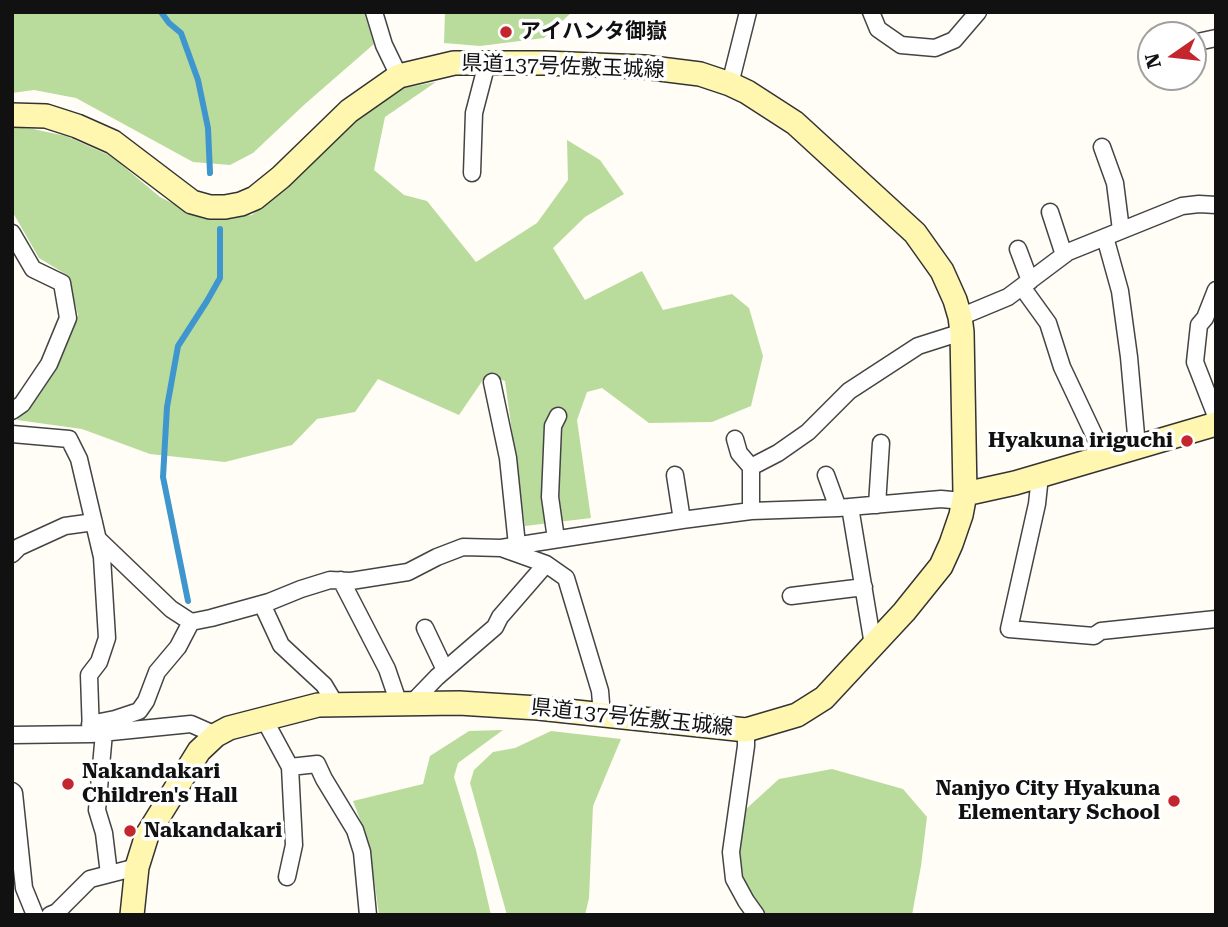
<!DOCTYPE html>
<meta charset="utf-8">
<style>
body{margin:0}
#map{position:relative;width:1228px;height:927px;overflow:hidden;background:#fffdf5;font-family:"Roboto Serif",serif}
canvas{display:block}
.frame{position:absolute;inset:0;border:14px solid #111;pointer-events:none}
.north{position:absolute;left:1137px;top:21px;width:70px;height:70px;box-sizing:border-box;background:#fff;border:2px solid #a0a0a0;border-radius:50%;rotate:256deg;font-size:19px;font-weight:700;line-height:28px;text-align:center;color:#111}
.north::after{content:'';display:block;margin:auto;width:24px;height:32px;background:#c4262e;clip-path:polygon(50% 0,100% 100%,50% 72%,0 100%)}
</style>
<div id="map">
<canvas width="1228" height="927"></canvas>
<div class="frame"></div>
<div class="north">N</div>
</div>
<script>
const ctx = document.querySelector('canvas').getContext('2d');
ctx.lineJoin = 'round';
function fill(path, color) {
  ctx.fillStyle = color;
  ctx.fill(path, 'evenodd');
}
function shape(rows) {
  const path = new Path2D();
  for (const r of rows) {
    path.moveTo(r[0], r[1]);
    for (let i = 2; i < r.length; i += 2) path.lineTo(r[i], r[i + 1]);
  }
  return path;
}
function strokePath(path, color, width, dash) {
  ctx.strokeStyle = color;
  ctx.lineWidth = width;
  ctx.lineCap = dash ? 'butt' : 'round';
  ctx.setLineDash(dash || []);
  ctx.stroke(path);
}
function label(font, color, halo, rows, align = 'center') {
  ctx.font = font + ' "Roboto Serif","Noto Sans JP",serif';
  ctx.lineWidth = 7;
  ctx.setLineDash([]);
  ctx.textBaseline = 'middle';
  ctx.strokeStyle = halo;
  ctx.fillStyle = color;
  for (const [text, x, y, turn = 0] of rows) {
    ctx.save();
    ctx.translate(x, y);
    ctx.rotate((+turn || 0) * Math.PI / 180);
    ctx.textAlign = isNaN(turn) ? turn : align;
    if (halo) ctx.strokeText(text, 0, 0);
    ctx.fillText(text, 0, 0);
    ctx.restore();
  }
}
fill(shape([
 [20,12,364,12,374,44,305,104,253,153,230,165,193,162,76,98,34,90,12,93,12,15],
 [445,12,572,12,544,38,480,46,444,43],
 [436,82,385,117,374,170,404,195,427,201,476,262,537,223,568,180,567,140,600,160,624,194,585,217,553,248,585,300,642,271,663,310,732,294,749,308,763,356,751,406,712,422,649,423,602,388,587,392,577,420,591,518,525,526,505,381,487,374,459,415,378,379,355,412,317,419,292,445,225,462,150,454,82,429,17,420,57,367,78,315,67,275,39,258,12,211,12,127,33,129,66,136,111,156,160,197,204,219,252,215,348,126,399,89],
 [503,730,458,763,454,777,476,850,491,915,379,915,369,843,353,801,423,784,430,756,469,731],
 [551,731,621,739,593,806,589,898,585,915,507,915,470,783,474,770,493,752,515,748],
 [832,769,903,789,927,817,921,866,912,915,766,915,740,880,739,853,746,809,779,779]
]), '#b9dc9c');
strokePath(shape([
 [161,12,169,23,181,33,198,80,208,128,210,173],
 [188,601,163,477,167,407,178,346,207,301,220,278,220,229]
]), '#3f96cf', 6);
const street = shape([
 [374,12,384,45,399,76],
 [871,12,878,29,901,45,935,48,954,40,978,12],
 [1193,43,1216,38],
 [730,84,748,12],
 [1102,147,1115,183,1121,230],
 [472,173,474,113,487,63],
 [1050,212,1064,255],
 [12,233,33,269,62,283,68,318,49,364,22,404,12,411],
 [1105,237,1120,291,1129,357,1137,446],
 [1018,249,1030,281],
 [1022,287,1048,323,1062,367,1104,456],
 [1216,290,1205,318,1199,325,1195,362,1216,416],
 [960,317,1008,297,1068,252,1182,206,1199,204,1216,205],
 [492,382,508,458,517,545],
 [12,434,69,439,79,459,102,557,107,638,99,662,89,675,91,734],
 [735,439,739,453,751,467],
 [675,475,682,520],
 [826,475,838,508],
 [1040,476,1037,504,1009,629,1094,636,1101,631,1216,619],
 [877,505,881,443],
 [850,507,873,645],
 [751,511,751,467,778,453,808,432,849,391,918,346,962,332],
 [98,539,171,609,191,622,211,618,269,602,301,589,330,580,351,581,408,572,437,557,463,547,501,548,682,520,751,511,838,508,941,499,963,501],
 [556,539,550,497,553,426,558,416],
 [504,549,546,564,566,578,600,691,602,715],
 [12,554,19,547,65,526,94,522],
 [341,580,387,669,399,704],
 [791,596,864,587],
 [262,604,281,645,324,685,336,705],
 [425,628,445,670],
 [411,704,437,677,495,627,500,617,546,564],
 [264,719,290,767,317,764,324,779,355,830,362,852,368,915],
 [90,724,115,719,139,711,146,701,157,672,178,647,191,622],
 [746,730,746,746,731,852,734,879,746,901,756,915],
 [104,733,97,810,104,833,109,874],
 [12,735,91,734,191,724,216,735],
 [12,791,14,793,24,888,35,915],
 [287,877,294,845,290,767],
 [50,915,57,912,90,879,137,867]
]);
const secondary = shape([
 [12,115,46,116,77,126,113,142,192,202,210,207,225,207,241,204,255,198,281,177,349,111,399,76,454,63,545,63,644,67,700,74,730,84,747,92,795,123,915,233,942,271,955,300,960,317,962,332,965,494,961,515,951,544,941,566,904,612,824,698,797,715,746,730,538,708,459,703,318,705,229,728,216,735,199,751,147,835,137,867,132,915],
 [965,494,1015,483,1216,424]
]);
strokePath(street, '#444', 19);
strokePath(secondary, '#333', 26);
strokePath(street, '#fff', 16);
strokePath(secondary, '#fff6b0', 23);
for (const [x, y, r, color] of [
 [506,32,7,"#c4262e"],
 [1187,441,7,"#c4262e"],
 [68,784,7,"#c4262e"],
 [1174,801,7,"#c4262e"],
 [130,831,7,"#c4262e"]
]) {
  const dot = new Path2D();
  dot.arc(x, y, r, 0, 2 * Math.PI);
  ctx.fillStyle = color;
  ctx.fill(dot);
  strokePath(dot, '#fff', 2.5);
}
label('bold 21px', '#111', '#fff', [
 ["アイハンタ御嶽",520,32],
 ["Hyakuna iriguchi",1173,441,"right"],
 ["Nakandakari",82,772],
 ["Children's Hall",82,796],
 ["Nanjyo City Hyakuna",1160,789,"right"],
 ["Elementary School",1160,813,"right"],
 ["Nakandakari",144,831]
], 'left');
label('21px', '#111', '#fff', [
 ["県道137号佐敷玉城線",563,67,2],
 ["県道137号佐敷玉城線",632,718,6]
]);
</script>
